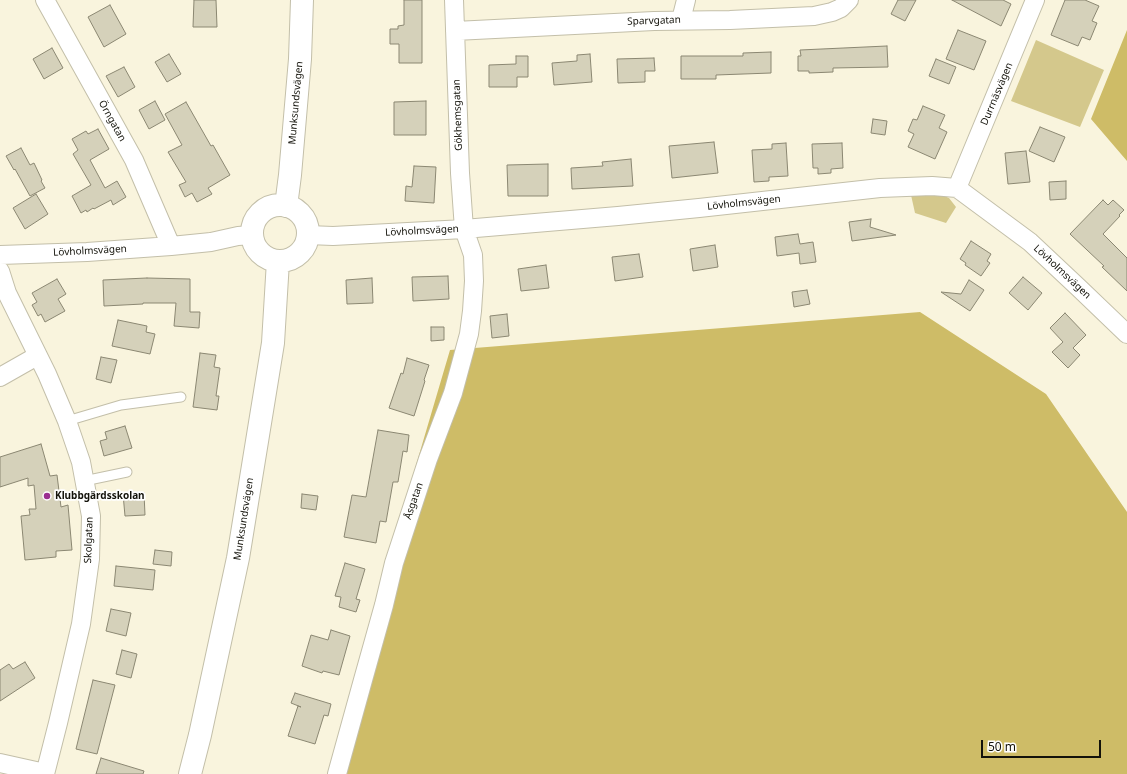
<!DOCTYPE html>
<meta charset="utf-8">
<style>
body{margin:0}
#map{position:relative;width:1127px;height:774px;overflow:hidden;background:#f9f4dd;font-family:"Noto Sans",sans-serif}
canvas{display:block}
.scale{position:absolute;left:981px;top:740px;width:120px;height:18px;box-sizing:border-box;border:2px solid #13120a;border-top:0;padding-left:5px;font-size:12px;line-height:14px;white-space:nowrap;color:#13120a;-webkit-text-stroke:3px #fff;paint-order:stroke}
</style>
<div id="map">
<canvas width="1127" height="774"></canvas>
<div class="scale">50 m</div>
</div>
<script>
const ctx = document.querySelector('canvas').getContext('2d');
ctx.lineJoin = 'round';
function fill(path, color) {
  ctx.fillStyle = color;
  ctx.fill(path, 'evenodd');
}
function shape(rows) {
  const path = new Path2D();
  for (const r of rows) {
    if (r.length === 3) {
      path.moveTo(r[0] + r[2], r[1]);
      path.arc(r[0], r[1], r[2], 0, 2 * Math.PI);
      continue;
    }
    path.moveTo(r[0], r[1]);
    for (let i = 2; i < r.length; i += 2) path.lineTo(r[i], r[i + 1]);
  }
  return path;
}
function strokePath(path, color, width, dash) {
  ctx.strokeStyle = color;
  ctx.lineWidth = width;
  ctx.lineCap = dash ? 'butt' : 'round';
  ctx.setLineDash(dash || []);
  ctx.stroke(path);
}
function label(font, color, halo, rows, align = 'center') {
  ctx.font = font + ' "Noto Sans",sans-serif';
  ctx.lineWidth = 3.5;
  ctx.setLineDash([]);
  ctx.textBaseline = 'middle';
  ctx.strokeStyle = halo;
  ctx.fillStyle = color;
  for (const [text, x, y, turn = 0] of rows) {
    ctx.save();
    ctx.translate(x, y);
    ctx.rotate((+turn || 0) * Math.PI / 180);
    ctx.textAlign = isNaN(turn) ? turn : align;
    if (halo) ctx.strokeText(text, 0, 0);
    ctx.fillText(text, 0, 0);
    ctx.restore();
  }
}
fill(shape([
 [1036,40,1104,70,1080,127,1011,101],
 [937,193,949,198,956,207,946,223,915,213,911,195]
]), '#d4c88c');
fill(shape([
 [1127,30,1127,161,1091,119],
 [920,312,1046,394,1127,512,1127,774,332,774,383,577,450,350]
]), '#cebc67');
const building = shape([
 [194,0,216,0,217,27,193,27,194,0],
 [404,0,422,0,422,63,399,63,399,44,390,44,390,29,398,29,398,26,404,25,404,0],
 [898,0,916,0,905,21,891,14,898,0],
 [952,0,1003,0,1011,4,1001,26,952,0],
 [1065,0,1085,0,1099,6,1092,21,1097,23,1090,40,1082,37,1078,46,1051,35,1065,0],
 [110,5,126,34,104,47,88,17,110,5],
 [958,30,986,41,974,70,946,59,958,30],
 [887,46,888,67,833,68,833,72,809,73,809,71,798,71,798,56,801,56,800,50,887,46],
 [52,48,63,68,44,79,33,59,52,48],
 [771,52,771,73,716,75,716,79,681,79,681,56,743,56,743,53,771,52],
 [169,54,181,74,167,82,155,62,169,54],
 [590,54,592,82,554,85,552,63,577,61,577,55,590,54],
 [516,56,528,56,528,77,517,77,517,87,489,87,489,65,516,64,516,56],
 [654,58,655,71,645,71,645,82,618,83,617,59,654,58],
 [936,59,956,67,949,84,929,76,936,59],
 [124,67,135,87,118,97,106,76,124,67],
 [155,101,165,120,149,129,139,110,155,101],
 [426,101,426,135,394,135,394,102,426,101],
 [186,102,211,146,213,145,230,175,208,188,212,194,197,202,192,193,185,197,179,185,186,182,168,152,182,145,165,114,186,102],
 [923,106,945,115,939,128,947,132,935,159,908,147,914,134,908,131,913,119,917,120,923,106],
 [873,119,887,121,885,135,871,133,873,119],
 [1040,127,1065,137,1054,162,1029,151,1040,127],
 [98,129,109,149,90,160,105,188,117,181,126,197,113,205,111,200,94,209,93,208,87,212,86,210,81,213,72,196,91,185,73,154,78,150,72,139,86,131,88,134,98,129],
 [714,142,718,173,672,178,669,146,714,142],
 [786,143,788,176,769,177,769,181,754,182,752,150,772,149,772,144,786,143],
 [842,143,843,168,831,169,831,173,818,174,818,168,813,168,812,144,842,143],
 [21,148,30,165,34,163,42,180,41,181,45,188,30,196,15,169,14,170,6,156,21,148],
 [1026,151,1030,182,1008,184,1005,153,1026,151],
 [631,159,633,186,572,189,571,168,603,166,602,162,631,159],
 [548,164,548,196,508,196,507,165,548,164],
 [414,166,436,167,434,203,405,201,406,186,412,187,414,166],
 [1066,181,1066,199,1050,200,1049,182,1066,181],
 [36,194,48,214,25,229,13,208,36,194],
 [1103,200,1108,205,1113,200,1124,210,1119,215,1120,216,1103,234,1127,258,1127,291,1102,267,1104,266,1070,234,1103,200],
 [871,219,870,227,896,235,852,241,849,222,871,219],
 [798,234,800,244,813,242,816,262,800,264,799,253,777,256,775,237,798,234],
 [971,241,991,254,987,261,990,263,981,276,965,265,966,263,960,259,971,241],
 [715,245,718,267,693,271,690,249,715,245],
 [639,254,643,277,615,281,612,257,639,254],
 [546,265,549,288,521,291,518,269,546,265],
 [448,276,449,299,413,301,412,277,448,276],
 [1023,277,1042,293,1028,310,1009,293,1023,277],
 [147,278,190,279,190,312,200,312,199,328,174,326,176,303,143,303,143,304,104,306,103,280,147,278],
 [372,278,373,303,347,304,346,280,372,278],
 [57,279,66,294,58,299,65,311,45,322,41,314,38,316,32,305,37,302,32,293,57,279],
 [969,280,984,290,970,311,941,292,961,294,969,280],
 [807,290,810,304,794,307,792,292,807,290],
 [1065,313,1086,335,1073,348,1080,355,1068,368,1052,352,1063,342,1050,328,1065,313],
 [507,314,509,336,492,338,490,316,507,314],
 [118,320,147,326,146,332,155,334,150,354,112,346,118,320],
 [431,327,444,327,444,340,431,341,431,327],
 [200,353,216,355,214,367,220,368,216,396,219,396,217,410,193,407,200,353],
 [101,357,117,360,111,383,96,379,101,357],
 [407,358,429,365,424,380,425,381,414,416,389,408,401,373,403,374,407,358],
 [125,426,132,448,104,456,100,441,107,439,105,432,125,426],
 [378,430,409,435,407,452,403,451,398,482,393,482,386,522,380,521,376,543,344,537,352,495,366,497,378,430],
 [41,444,50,476,57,475,61,507,68,505,72,550,56,551,56,557,25,560,21,516,30,515,29,509,36,509,34,485,28,486,28,478,0,487,0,457,41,444],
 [144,493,145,515,125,516,123,494,144,493],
 [302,494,318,496,316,510,301,508,302,494],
 [155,550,172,552,171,566,153,564,155,550],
 [345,563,365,569,356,599,360,600,356,612,339,607,341,597,335,596,345,563],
 [116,566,155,570,153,590,114,586,116,566],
 [111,609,131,613,126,636,106,631,111,609],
 [331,630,350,636,339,675,323,671,322,673,302,666,311,635,328,640,331,630],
 [122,650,137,654,131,678,116,674,122,650],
 [25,662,35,678,0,701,0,670,9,664,13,669,25,662],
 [93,680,115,685,97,754,76,749,93,680],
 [295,693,331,704,328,716,324,715,315,744,288,736,298,706,301,707,291,703,295,693],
 [101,758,144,771,143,774,96,774,101,758]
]);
fill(building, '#d5d1ba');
strokePath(building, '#8b8772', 1);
const lane = shape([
 [67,421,121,405,181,397],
 [84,481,127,472]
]);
const street = shape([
 [45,0,134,160,171,246],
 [681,20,686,0],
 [455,31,654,21,730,20,814,16,832,12,841,8,849,0],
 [957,188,1035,0],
 [308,235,333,236,464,229,618,216,699,208,880,188,932,186,957,188,1030,242,1079,288,1127,334],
 [0,255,87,252,171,246,211,242,238,236,252,235],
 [0,271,7,293,47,374,67,421,81,462,91,516,90,559,81,624,58,723,45,774],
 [0,377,37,356],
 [0,763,45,773],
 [337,774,363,680,384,605,394,563,428,459,453,393,469,334,472,311,474,281,473,255,464,229,460,173,454,0]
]);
const secondary = shape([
 [280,233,28],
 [286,206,290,175,300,59,302,0],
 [190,774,200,735,238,558,273,343,278,261]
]);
strokePath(lane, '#c3bfa9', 11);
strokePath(street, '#c3bfa9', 20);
strokePath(secondary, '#c3bfa9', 24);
strokePath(lane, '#fff', 9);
strokePath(street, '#fff', 18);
strokePath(secondary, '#fff', 22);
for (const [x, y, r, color] of [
 [47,496,4,"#9b2f90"]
]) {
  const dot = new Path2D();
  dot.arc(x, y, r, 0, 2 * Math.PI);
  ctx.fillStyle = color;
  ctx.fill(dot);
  strokePath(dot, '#fff', 1.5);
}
label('10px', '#13120a', '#fff', [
 ["Sparvgatan",654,21,-2],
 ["Durrnäsvägen",997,94,-67],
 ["Munksundsvägen",296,103,-85],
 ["Gökhemsgatan",458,115,-92],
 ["Örngatan",112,121,61],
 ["Lövholmsvägen",744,203,-6],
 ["Lövholmsvägen",422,231,-3],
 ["Lövholmsvägen",90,251,-3],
 ["Lövholmsvägen",1062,272,43],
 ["Åsgatan",414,501,-71],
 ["Munksundsvägen",244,519,-81],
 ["Skolgatan",89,540,-88]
]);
label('bold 10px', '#13120a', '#fff', [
 ["Klubbgärdsskolan",55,496]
], 'left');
</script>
